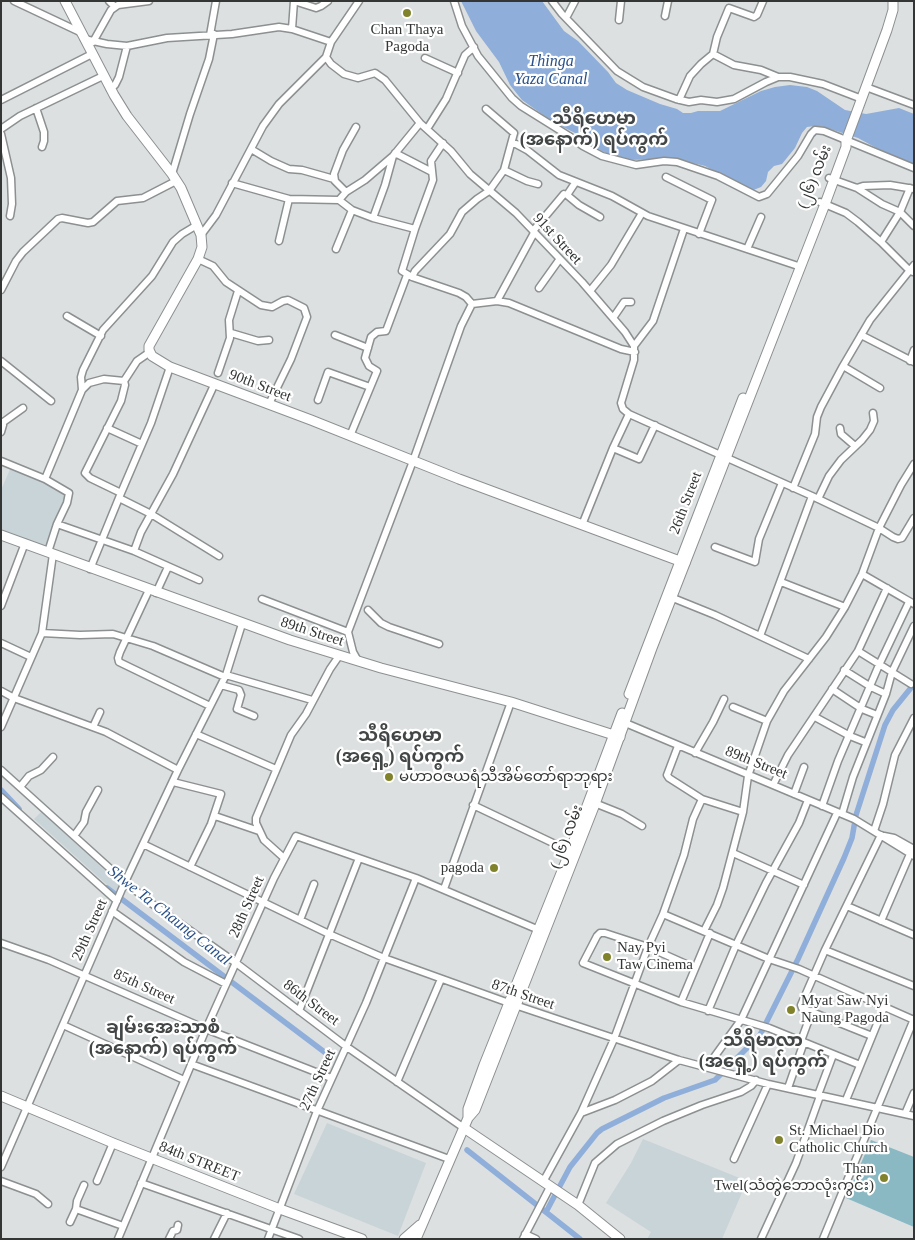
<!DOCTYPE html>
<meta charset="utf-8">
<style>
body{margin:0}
#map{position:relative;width:915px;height:1240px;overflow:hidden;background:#dce0e1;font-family:"Times New Roman",serif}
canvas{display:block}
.frame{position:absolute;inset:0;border:2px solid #343636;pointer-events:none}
</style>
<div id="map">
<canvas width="915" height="1240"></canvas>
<div class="frame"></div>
</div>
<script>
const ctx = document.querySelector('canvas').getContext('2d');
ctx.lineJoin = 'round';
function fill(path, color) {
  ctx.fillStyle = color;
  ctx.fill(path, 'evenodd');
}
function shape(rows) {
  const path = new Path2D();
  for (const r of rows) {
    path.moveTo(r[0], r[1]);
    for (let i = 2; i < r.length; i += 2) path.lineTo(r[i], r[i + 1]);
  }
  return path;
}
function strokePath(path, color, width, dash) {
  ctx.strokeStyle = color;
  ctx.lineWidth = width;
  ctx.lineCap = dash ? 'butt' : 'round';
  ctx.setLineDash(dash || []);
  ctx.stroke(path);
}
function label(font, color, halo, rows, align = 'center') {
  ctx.font = font + ' "Times New Roman","Noto Sans Myanmar",serif';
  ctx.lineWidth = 4.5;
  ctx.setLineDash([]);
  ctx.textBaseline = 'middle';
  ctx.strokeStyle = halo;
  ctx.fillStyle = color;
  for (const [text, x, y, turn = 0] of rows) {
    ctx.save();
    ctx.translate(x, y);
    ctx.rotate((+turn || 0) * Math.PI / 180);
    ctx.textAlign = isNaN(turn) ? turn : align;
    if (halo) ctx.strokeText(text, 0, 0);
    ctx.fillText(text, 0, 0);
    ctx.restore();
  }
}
fill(shape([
 [11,467,68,492,45,548,1,532,1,490],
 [41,812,121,885,115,892,34,819],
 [327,1123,426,1163,398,1236,294,1194],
 [643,1139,747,1181,722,1239,647,1239,651,1232,606,1203,631,1163]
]), '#c9d4d8');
fill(shape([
 [871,1140,914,1157,914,1227,846,1198]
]), '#8ab8c3');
fill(shape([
 [461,1,542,1,564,31,578,41,608,72,616,83,627,90,660,104,677,109,683,113,691,113,698,111,720,111,761,91,775,87,790,85,807,87,817,91,845,110,866,114,899,108,914,114,914,164,882,151,858,138,824,127,815,126,807,127,802,133,795,148,782,164,774,166,768,172,766,181,761,187,751,191,705,166,677,159,627,160,610,155,588,144,583,137,553,122,522,100,510,85,499,62,476,31]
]), '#8faed9');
strokePath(shape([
 [1,790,19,809],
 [107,888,327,1054],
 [467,1150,580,1239],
 [546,1212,570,1167,597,1133,602,1129,664,1098,715,1080,760,1035,798,959,844,858,852,838,856,815,885,725,893,710,914,684]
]), '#8faed9', 5.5);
const minor = shape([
 [14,1,82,33],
 [109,1,115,7],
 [294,1,316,8,321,6,328,1],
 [454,1,462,26,478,56,512,98,521,106,569,136,583,146,602,156,636,165,664,161,677,162,718,176,759,197,767,194,798,156,811,134,815,130,824,131,914,168],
 [552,1,562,14,617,71,643,87,676,99,689,102,701,100,717,102,734,99,766,82,778,77,790,77,823,84,862,99],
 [763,1,757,15,754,17,729,8,717,37,713,54,734,65,761,70,778,77],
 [665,16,668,1],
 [566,18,575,1],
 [619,20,621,1],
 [292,29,294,1],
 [210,35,216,1],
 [84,39,107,44,127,46,167,38,232,34,279,27,292,29,331,42],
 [93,42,111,10,118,5,149,1],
 [326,57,331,64,344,74,358,78,375,73,385,80,420,123,451,151,470,174,516,213,582,282,625,332,634,346,634,360,621,403,623,409,629,414,812,496,879,528,862,574,845,607,826,637,784,691,767,721,748,776,743,812,723,888,717,905,704,931],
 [425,58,458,73],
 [866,87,914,105],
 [110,89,115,85,119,77,127,46],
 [1,100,92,54],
 [679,100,690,76,701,64,713,54],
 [36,108,44,132,44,141,42,147],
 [1,129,20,116,103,76],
 [427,129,446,99,465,55,474,47],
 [1,134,11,178,12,204,10,216],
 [443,143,431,161,433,180,415,229,402,271,412,277,459,293,466,297,472,304,497,301,509,303,621,349,635,352],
 [512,144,516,144,527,150,559,175,612,196,648,216,801,267],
 [251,149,271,161,289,169,302,170,334,179],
 [395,153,432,172],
 [393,156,385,185,373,218,415,229],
 [504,170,527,181,538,184],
 [172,174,190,114,209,59,214,34],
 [666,177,712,200,699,234],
 [829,178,857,188,863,186,890,185,914,189],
 [232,183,289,199,339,200,346,192,365,180,393,156,420,123],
 [857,188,882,204,900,212,914,226],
 [346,192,335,181,334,174,343,150,356,127],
 [567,195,579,205,600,217],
 [339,200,352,210,373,218],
 [820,202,846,213,858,222,881,242,910,271,913,272],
 [533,231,564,194,567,195,575,183],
 [201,235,216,215,263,126,279,104,326,57,331,42,359,1],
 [279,241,289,199],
 [881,242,900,212,910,188],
 [336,249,352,210],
 [747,249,761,217],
 [198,259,213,266,226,282,261,305,272,307,283,301,288,300,304,308,307,317,291,359,269,404],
 [412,277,415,271,450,234,462,212,477,199,489,191,504,170,514,133,486,109],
 [539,288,559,260],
 [1,290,16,261,23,252,58,219,62,218,88,223,93,222,117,201,143,198,176,181],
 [590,291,611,265,642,213],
 [497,301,534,233],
 [67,316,101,336],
 [613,318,624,302,631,302],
 [231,333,258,341,269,340],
 [335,335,368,348],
 [861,335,914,362],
 [634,346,653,321,684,229],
 [1,361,51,401],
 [910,361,914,350],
 [843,366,880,388],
 [218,373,230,338,229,320,238,291],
 [82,390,81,377,83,370,103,330,152,276,173,242,182,234,197,225],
 [318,400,328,372,370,387],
 [1,422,3,425,1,432],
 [2,423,23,408],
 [107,428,142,444],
 [840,428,841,434,855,446],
 [350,436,377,371,369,366,365,358,371,337,377,332,386,331,407,275],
 [613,448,639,459,655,425],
 [1,461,45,479],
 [914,464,901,485,879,528,893,537,898,539,902,538,914,518],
 [793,488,815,434,817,417,821,407,843,366,870,320,914,265],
 [121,493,90,478,85,473,121,401,125,385,124,381],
 [119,498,151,514,219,556],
 [818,499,829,476,841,460,862,440,870,430,874,421,873,413],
 [57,524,134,551,141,532,173,474,215,383],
 [582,525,613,448,629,414],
 [715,547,755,562,759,539,782,483],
 [134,551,199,580],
 [48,552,57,524,67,503,69,493,45,479,82,390,89,383,104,379,124,381,137,361,150,352],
 [90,569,121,493,151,423,170,367],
 [862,574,914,604],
 [781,582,845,607],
 [149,590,120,652,118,658,119,662,210,706],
 [156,593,168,567],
 [668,596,715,615,809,659],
 [262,599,348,632],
 [1,606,25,543],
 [368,610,381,623,389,627,439,644],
 [42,633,80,635,113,634,153,646,225,677],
 [760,636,812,496],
 [1,643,31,657],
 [858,651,911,684],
 [358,661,353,652,348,632,413,461,461,326,472,304],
 [844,670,871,687,886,694],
 [226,675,312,700],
 [221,685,239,690,241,695,237,709,254,716],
 [832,689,862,709,877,715],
 [1,691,14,698,106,732,178,770],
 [733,707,767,721],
 [815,717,850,736,865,742],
 [623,722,854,819,914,856],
 [1,727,42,633,53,554],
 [93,727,100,712],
 [196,734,276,769],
 [678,746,667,775,669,778,702,799,743,812],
 [695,753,713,722,724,699],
 [1,770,125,882,151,903,236,963,347,1047,464,1128],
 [173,782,221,794,211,824,190,867],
 [773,785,788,755,858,651,887,588],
 [20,787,29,776,41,770,53,757],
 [794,794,804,767],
 [1,797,117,901],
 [592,802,622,814,642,826],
 [473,805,574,853],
 [822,806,838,761,879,665,909,602],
 [842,814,853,777,886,694,892,672,914,626],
 [215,816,259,831],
 [874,831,883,804,895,755,914,718],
 [74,836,84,822,86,812,98,790],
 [884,836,894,838,914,849],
 [143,844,329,934,384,958,509,1003,679,1060,768,1084,914,1116],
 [733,853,804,885],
 [284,858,264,840,256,823,256,818,291,735,306,714,330,669,339,656],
 [444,889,511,702],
 [847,906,914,935],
 [112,911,184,962,226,984],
 [663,914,769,959,799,969,914,1020],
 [300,920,314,884],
 [881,921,910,854],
 [1,943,49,960,206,1029,331,1078],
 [825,950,914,986],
 [695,968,648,947,605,933,600,933,597,936,583,963,681,1002,769,1028,860,1065],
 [681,1002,710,933],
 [299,1011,359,858],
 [708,1011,736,945,766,883,799,823,808,800],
 [63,1025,184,1080],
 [872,1036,802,1008,801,1005,825,950,881,835],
 [801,1041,812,1011],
 [191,1064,449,1159],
 [707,1067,741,1020,837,813],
 [397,1082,441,979],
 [788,1088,804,1042],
 [818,1095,833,1055],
 [846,1100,884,1007],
 [581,1113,615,1100,652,1081,679,1060],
 [905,1114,914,1093],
 [734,1159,768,1084],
 [1,1167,125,882,178,770,226,675,242,624],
 [1,1181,36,1194,48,1204],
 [97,1181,113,1143],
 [543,1182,581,1113,614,1039,648,947,663,914,684,855,693,819,702,799],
 [141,1183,299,1239],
 [578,1205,595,1163,617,1144,663,1121,702,1105,741,1092,751,1086,756,1080],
 [76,1209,77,1201,84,1185],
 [70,1222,76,1209,123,1226],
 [525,1234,536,1239],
 [118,1239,206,1029,274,878,296,836,416,878,539,930],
 [169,1239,173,1231,177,1230,178,1225],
 [214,1239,227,1213],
 [268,1239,317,1111,366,1003,416,878],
 [523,1239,550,1187],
 [761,1239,796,1163,820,1096],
 [823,1239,914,1019]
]);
const tertiary = shape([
 [65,1,114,95,127,116,172,174,181,188,201,235,202,247,198,259,149,346,149,350,152,356,170,367,311,420,459,479,685,563],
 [1,535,290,640,381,668,511,702,620,737],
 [464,1128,578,1205,620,1239]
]);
const secondary = shape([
 [629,694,743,398],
 [1,1096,113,1143,280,1209,362,1239],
 [468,1118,468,1109,484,1065,570,851,622,713],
 [404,1239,420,1225],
 [416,1239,468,1118,475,1110,595,804,652,648,825,204,846,147,846,141,887,30,893,10,893,1]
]);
strokePath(minor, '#8d9091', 9);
strokePath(tertiary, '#8d9091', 11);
strokePath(secondary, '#8d9091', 11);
strokePath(minor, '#fff', 6);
strokePath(tertiary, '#fff', 9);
strokePath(secondary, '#fff', 9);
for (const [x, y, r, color] of [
 [407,13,5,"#81832c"],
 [389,777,5,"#81832c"],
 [494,868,5,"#81832c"],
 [607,957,5,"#81832c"],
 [791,1010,5,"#81832c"],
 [779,1140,5,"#81832c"],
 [884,1178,5,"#81832c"]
]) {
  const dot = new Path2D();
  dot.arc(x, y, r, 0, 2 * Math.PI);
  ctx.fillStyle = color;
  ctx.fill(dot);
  strokePath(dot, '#fff', 2);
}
label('15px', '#343636', '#fff', [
 ["Chan Thaya",407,30,"center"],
 ["Pagoda",407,47,"center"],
 ["မဟာဝိဇယရံသီအိမ်တော်ရာဘုရား",399,777],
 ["pagoda",484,868,"right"],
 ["Nay Pyi",617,948],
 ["Taw Cinema",617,965],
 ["Myat Saw Nyi",801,1001],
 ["Naung Pagoda",801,1018],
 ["St. Michael Dio",789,1131],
 ["Catholic Church",789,1148],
 ["Than",874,1169,"right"],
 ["Twel(သံတွဲဘောလုံးကွင်း)",874,1186,"right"]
], 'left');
label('15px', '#343636', '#fff', [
 ["(၂၆) လမ်း",815,177,-68],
 ["91st Street",557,239,47],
 ["90th Street",260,386,21],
 ["26th Street",686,503,-69],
 ["89th Street",312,632,18],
 ["89th Street",756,763,22],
 ["(၂၆) လမ်း",567,837,-69],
 ["28th Street",247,907,-66],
 ["29th Street",90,930,-66],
 ["85th Street",144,987,24],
 ["87th Street",523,995,19],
 ["86th Street",311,1003,37],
 ["27th Street",318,1080,-65],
 ["84th STREET",199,1162,22]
]);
label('italic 16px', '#2a5188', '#fff', [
 ["Thinga",551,62],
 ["Yaza Canal",551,80],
 ["Shwe Ta Chaung Canal",169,916,38]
]);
label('bold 18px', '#434646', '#fff', [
 ["သီရိဟေမာ",594,119],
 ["(အနောက်) ရပ်ကွက်",594,140],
 ["သီရိဟေမာ",400,736],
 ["(အရှေ့) ရပ်ကွက်",400,757],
 ["ချမ်းအေးသာစံ",163,1028],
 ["(အနောက်) ရပ်ကွက်",163,1049],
 ["သီရိမာလာ",763,1041],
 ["(အရှေ့) ရပ်ကွက်",763,1062]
]);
</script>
